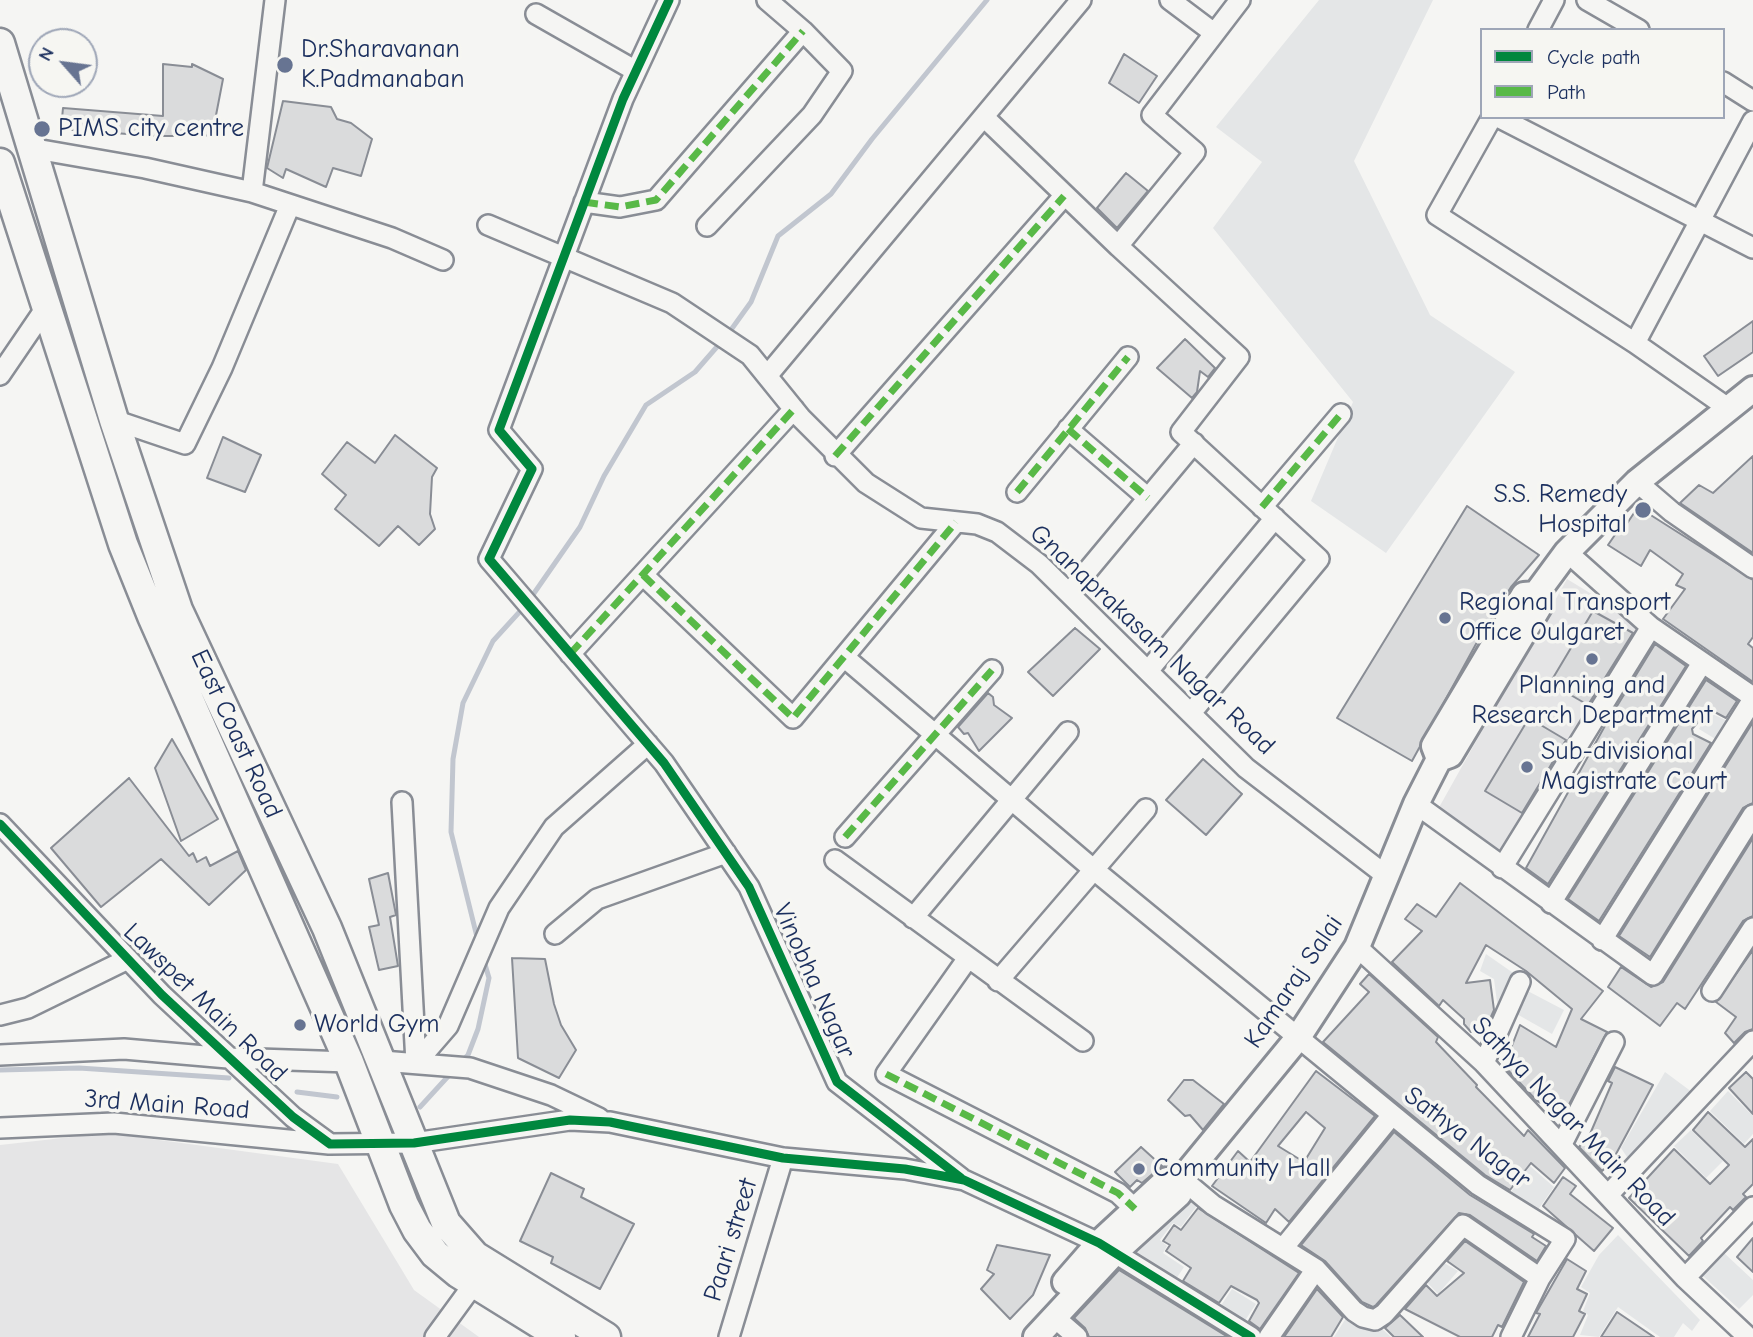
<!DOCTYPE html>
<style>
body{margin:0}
#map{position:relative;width:1753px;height:1337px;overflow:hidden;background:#f5f5f3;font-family:"Comic Neue",sans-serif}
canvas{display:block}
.legend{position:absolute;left:1480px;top:28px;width:245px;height:91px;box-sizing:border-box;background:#f6f6f2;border:2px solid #9ea6b7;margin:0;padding:9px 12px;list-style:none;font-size:21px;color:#1b2f5e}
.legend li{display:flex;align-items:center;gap:14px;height:35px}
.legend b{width:35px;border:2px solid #9ea6b7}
.north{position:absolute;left:28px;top:28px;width:70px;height:70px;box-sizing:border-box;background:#f6f6f2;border:2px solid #9ea6b7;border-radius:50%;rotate:298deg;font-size:19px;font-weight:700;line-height:28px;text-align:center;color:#1b2f5e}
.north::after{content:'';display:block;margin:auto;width:24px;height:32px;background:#677492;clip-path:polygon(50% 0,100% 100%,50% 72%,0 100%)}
</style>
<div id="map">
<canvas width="1753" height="1337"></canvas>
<ul class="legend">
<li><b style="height:9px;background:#00873e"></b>Cycle path</li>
<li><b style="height:9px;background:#58b947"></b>Path</li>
</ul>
<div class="north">N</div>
</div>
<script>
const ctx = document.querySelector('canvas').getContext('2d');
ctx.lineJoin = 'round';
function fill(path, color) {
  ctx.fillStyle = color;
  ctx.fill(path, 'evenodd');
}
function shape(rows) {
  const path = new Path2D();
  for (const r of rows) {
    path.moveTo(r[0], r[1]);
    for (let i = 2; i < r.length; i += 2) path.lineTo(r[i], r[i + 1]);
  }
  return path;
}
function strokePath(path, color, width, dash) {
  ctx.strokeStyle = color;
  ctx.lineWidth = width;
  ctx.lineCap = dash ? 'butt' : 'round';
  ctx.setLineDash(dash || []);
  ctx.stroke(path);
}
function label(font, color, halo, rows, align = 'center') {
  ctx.font = font + ' "Comic Neue",sans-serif';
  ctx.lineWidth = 7;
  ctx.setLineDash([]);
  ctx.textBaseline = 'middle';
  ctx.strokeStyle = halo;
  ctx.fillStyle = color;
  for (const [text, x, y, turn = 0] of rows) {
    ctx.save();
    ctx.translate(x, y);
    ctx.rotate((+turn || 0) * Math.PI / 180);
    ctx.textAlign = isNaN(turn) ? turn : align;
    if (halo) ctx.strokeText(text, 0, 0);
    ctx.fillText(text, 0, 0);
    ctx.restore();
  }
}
fill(shape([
 [1567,579,1644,626,1501,858,1437,811],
 [107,1133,338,1164,414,1290,479,1337,0,1337,0,1145]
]), '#e5e5e6');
fill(shape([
 [1319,0,1433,0,1354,161,1430,315,1515,372,1386,553,1311,501,1353,402,1213,228,1262,162,1216,127],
 [1708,712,1730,722,1717,740,1699,729],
 [1486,954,1519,977,1499,1018,1494,979,1480,971],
 [1522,988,1564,1010,1552,1034,1515,1013],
 [1665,1072,1696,1095,1631,1163,1621,1148],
 [1728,1091,1750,1113,1753,1111,1753,1134,1744,1144,1710,1111],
 [1691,1130,1723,1161,1706,1178,1674,1146],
 [1530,1166,1554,1187,1535,1214,1508,1196],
 [1190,1190,1202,1199,1181,1227,1173,1223,1160,1240,1167,1246,1163,1253,1184,1267,1172,1285,1123,1255],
 [1618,1235,1700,1320,1692,1331,1683,1323,1674,1337,1660,1337,1618,1307,1599,1337,1580,1335,1588,1315,1583,1311,1590,1293,1581,1287,1599,1255],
 [1723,1252,1753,1280,1753,1295,1739,1309,1703,1276],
 [1439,1260,1458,1271,1438,1294,1422,1277],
 [1232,1289,1256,1304,1242,1325,1218,1310],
 [1348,1315,1379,1326,1391,1337,1334,1337]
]), '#e4e6e7');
strokePath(shape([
 [728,334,751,302,778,236,831,194,872,139,987,0],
 [530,599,580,527,604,476,646,405,695,372,722,341],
 [478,941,451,832,453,759,463,703,493,641,524,607],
 [460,1063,468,1055,478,1029,489,978,484,961],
 [0,1070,79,1068,229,1078],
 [297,1092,337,1097],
 [420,1107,453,1071]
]), '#c1c6cf', 5);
const building = shape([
 [1124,54,1157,76,1139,103,1109,83,1124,54],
 [163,64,192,67,192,64,223,79,212,136,187,133,187,136,154,136,61,129,63,108,163,116,163,64],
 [283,101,331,107,337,119,351,123,372,139,361,176,333,168,326,187,286,169,283,178,267,168,283,101],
 [1126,173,1148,191,1117,228,1097,208,1126,173],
 [1753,321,1753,352,1718,376,1704,356,1753,321],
 [1185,339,1215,368,1208,377,1200,371,1197,392,1192,398,1157,368,1185,339],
 [395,435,437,468,432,477,430,514,435,529,419,545,398,526,379,546,335,509,346,495,322,474,347,442,375,463,395,435],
 [223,437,261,455,245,492,207,478,223,437],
 [1753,456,1753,553,1680,503,1699,485,1713,493,1753,456],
 [1467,506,1539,555,1511,587,1476,644,1412,761,1337,718,1467,506],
 [1638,507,1753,580,1753,637,1748,644,1753,648,1753,682,1663,619,1685,589,1676,585,1683,574,1650,550,1641,566,1608,545,1619,529,1622,531,1638,507],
 [1593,611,1633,633,1588,705,1550,683,1593,611],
 [1075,628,1100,649,1053,696,1028,672,1075,628],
 [1655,644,1686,666,1548,884,1526,868,1606,724,1655,644],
 [1706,680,1737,701,1726,718,1709,709,1692,729,1693,734,1711,743,1599,921,1568,899,1706,680],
 [988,693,993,697,994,705,1012,718,979,751,968,733,964,734,958,727,988,693],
 [1529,718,1566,740,1522,813,1485,791,1529,718],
 [1753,722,1753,803,1743,808,1650,957,1619,936,1753,722],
 [172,739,218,819,181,841,155,768,172,739],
 [1203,759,1242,794,1206,835,1166,800,1203,759],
 [129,778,189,856,193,853,197,862,206,857,210,866,238,851,246,870,209,905,161,859,101,907,51,848,129,778],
 [1753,838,1753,916,1743,921,1685,1009,1677,1003,1660,1026,1608,987,1621,967,1651,987,1663,982,1753,838],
 [388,873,396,915,390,917,398,966,379,970,369,927,379,925,369,879,388,873],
 [1460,883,1603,991,1581,1019,1607,1032,1564,1114,1537,1101,1504,1066,1520,1025,1556,1047,1572,1009,1526,971,1486,945,1466,983,1490,980,1494,1010,1485,1030,1471,1032,1464,1024,1464,1019,1443,1000,1439,1006,1392,962,1422,931,1405,919,1417,904,1436,917,1460,883],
 [1753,950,1753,1029,1745,1032,1734,1043,1725,1033,1736,1017,1716,1002,1753,950],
 [512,958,545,959,554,1004,561,1025,576,1050,559,1078,518,1058,512,958],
 [1369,974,1438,1037,1436,1042,1477,1085,1476,1087,1524,1136,1528,1130,1565,1168,1554,1183,1531,1163,1510,1190,1485,1175,1323,1042,1369,992,1360,984,1369,974],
 [1615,1067,1653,1085,1616,1154,1619,1156,1602,1171,1579,1147,1590,1134,1612,1083,1608,1081,1615,1067],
 [1316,1071,1375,1116,1289,1222,1275,1209,1266,1223,1212,1186,1238,1151,1250,1162,1316,1071],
 [1306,1112,1325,1128,1304,1162,1278,1146,1306,1112],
 [1746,1072,1753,1079,1753,1114,1729,1088,1746,1072],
 [1184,1080,1193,1080,1224,1104,1203,1130,1190,1115,1185,1116,1168,1100,1184,1080],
 [1708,1112,1745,1147,1753,1139,1753,1184,1743,1194,1746,1197,1733,1210,1730,1207,1701,1238,1703,1241,1689,1256,1629,1198,1674,1149,1710,1184,1729,1165,1693,1130,1708,1112],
 [1394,1132,1470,1195,1534,1234,1532,1237,1546,1246,1537,1261,1470,1215,1459,1213,1376,1305,1373,1307,1362,1302,1325,1261,1301,1245,1394,1132],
 [1141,1147,1162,1166,1142,1183,1137,1180,1130,1187,1115,1172,1141,1147],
 [551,1173,584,1189,581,1197,634,1224,600,1289,551,1263,553,1257,520,1241,551,1173],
 [1563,1177,1576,1186,1570,1194,1613,1228,1594,1251,1543,1206,1563,1177],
 [1198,1208,1299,1273,1260,1329,1249,1321,1259,1303,1257,1300,1231,1286,1219,1303,1183,1281,1191,1268,1166,1251,1170,1245,1163,1241,1174,1225,1181,1230,1198,1208],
 [1753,1238,1753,1272,1737,1257,1753,1238],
 [1465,1241,1524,1282,1502,1327,1498,1325,1492,1337,1460,1337,1405,1309,1426,1285,1437,1296,1464,1273,1447,1261,1465,1241],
 [997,1245,1050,1255,1033,1295,1010,1319,981,1289,994,1274,987,1270,997,1245],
 [1567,1259,1586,1271,1577,1289,1587,1294,1579,1311,1585,1314,1573,1337,1528,1337,1540,1314,1536,1313,1567,1259],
 [1119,1270,1228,1337,1089,1337,1085,1328,1074,1318,1119,1270],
 [1317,1289,1343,1317,1331,1337,1284,1337,1317,1289],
 [1617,1312,1654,1337,1601,1337,1617,1312],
 [1400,1315,1423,1337,1394,1337,1385,1328,1400,1315]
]);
fill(building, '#dadbdc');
strokePath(building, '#898d95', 2);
const minor = shape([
 [669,0,623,99,499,430,532,469,489,559,664,763,749,887,837,1082,961,1178],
 [1170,0,1214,33],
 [1587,0,1639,30],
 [536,14,636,71],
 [1538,30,1554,0],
 [1723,82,1753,101],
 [1492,117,1437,215,1635,343,1728,408],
 [1498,117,1753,248],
 [985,118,1118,246],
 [30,148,145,168,252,192,392,238,443,260],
 [252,192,275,0],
 [584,202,620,207,656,200,803,31],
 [488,225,672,303,750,355,801,418,866,483,921,518,977,524,997,532,1039,564,1246,768,1388,877],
 [707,226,812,115,842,71,803,31,767,0],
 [1635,343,1753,121],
 [0,375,45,309],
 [767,376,1081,0],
 [114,420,185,444,222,368,290,205],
 [1068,429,1148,498],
 [835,456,1064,196],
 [1637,482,1672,512,1753,568],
 [1017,492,1128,357],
 [1262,507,1341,414],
 [1567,552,1651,627,1753,697],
 [643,575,793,718,956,522],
 [1069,593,1194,443],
 [570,654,794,409],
 [844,657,1093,869,1478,1185,1565,1239,1540,1278,1511,1337],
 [1148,671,1275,518],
 [1191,713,1319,559,1181,432,1239,357,1118,246,1195,152,1152,115,1240,0],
 [402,802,416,1063],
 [1416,804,1653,975,1753,815],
 [0,824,162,995,293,1117,330,1144,414,1143,570,1120,610,1122,783,1158,905,1169,964,1180,1099,1243,1251,1337],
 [845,837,992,670],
 [835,860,1083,1041],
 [1502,868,1651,627],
 [1551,903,1702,663],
 [913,918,1068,732],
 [555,934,597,899,726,853],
 [1602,940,1753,699],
 [1357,947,1484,1063,1685,1278,1748,1337],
 [968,958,886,1074,1118,1193,1135,1209],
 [998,981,1146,809],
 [1712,991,1753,928],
 [0,1015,28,1008,128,959],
 [0,1055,124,1049,228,1058,349,1062],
 [382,1061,470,1068,551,1095,599,1118],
 [416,1063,448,1026,499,908,554,827,648,744],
 [1484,1063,1520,982],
 [0,1128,114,1123,329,1144],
 [1562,1144,1614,1042],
 [1182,1179,1213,1205,1316,1269,1354,1311,1363,1317,1375,1320,1384,1314,1463,1225,1540,1278],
 [1608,1195,1753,1041],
 [1284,1247,1392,1115],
 [1685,1278,1753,1207],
 [1054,1317,1077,1337],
 [435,1337,473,1285],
 [729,1337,783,1158],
 [1269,1337,1316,1269]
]);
const major = shape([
 [1439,759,1434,746,1524,595,1536,594,1567,552,1637,482,1753,389],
 [1065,1282,1099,1243,1167,1180,1182,1179],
 [1036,1337,1114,1253,1179,1194,1182,1179,1297,1039,1357,947,1416,804,1439,759,1450,755,1540,605,1536,594]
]);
const highway = shape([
 [0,43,114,420,178,610,327,928,446,1223,475,1256,606,1337],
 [0,163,123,544,152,616,349,1062,404,1205,417,1230,435,1254,458,1273,561,1337]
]);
strokePath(minor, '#898d95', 24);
strokePath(major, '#898d95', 30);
strokePath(highway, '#898d95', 33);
strokePath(minor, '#f5f5f3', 19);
strokePath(major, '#f5f5f3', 24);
strokePath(highway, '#f5f5f3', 28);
strokePath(shape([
 [584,202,620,207,656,200,803,31],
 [1068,429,1148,498],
 [835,456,1064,196],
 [1017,492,1128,357],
 [1262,507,1341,414],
 [643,575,793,718,956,522],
 [570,654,794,409],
 [845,837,992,670],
 [886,1074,1118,1193,1135,1209]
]), '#58b947', 7, [14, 7]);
strokePath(shape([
 [669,0,623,99,499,430,532,469,489,559,664,763,749,887,837,1082,961,1178],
 [0,824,162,995,293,1117,330,1144,414,1143,570,1120,610,1122,783,1158,905,1169,964,1180,1099,1243,1251,1337]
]), '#00873e', 9);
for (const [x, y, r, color] of [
 [285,65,9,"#677492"],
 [42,129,9,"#677492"],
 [1643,510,9,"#677492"],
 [1445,618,7,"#677492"],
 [1592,659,7,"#677492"],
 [1527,767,7,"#677492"],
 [300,1025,7,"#677492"],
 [1139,1169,7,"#677492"]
]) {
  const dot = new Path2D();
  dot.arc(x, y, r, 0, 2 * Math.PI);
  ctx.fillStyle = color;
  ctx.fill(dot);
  strokePath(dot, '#f6f6f2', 2.5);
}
label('26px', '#1b2f5e', '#f6f6f2', [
 ["Dr.Sharavanan",301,50],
 ["K.Padmanaban",301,80],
 ["PIMS city centre",58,129],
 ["S.S. Remedy",1627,495,"right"],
 ["Hospital",1627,525,"right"],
 ["Regional Transport",1459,603],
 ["Office Oulgaret",1459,633],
 ["Planning and",1592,686,"center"],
 ["Research Department",1592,716,"center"],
 ["Sub-divisional",1541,752],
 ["Magistrate Court",1541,782],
 ["World Gym",314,1025],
 ["Community Hall",1153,1169]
], 'left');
label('26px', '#1b2f5e', '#f6f6f2', [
 ["Gnanaprakasam Nagar Road",1152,640,43],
 ["East Coast Road",236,734,65],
 ["Vinobha Nagar",814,981,66],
 ["Kamaraj Salai",1294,982,-56],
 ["Lawspet Main Road",205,1003,44],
 ["3rd Main Road",167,1105,4],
 ["Sathya Nagar Main Road",1573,1122,46],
 ["Sathya Nagar",1467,1138,37],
 ["Paari street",731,1240,-73]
]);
</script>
